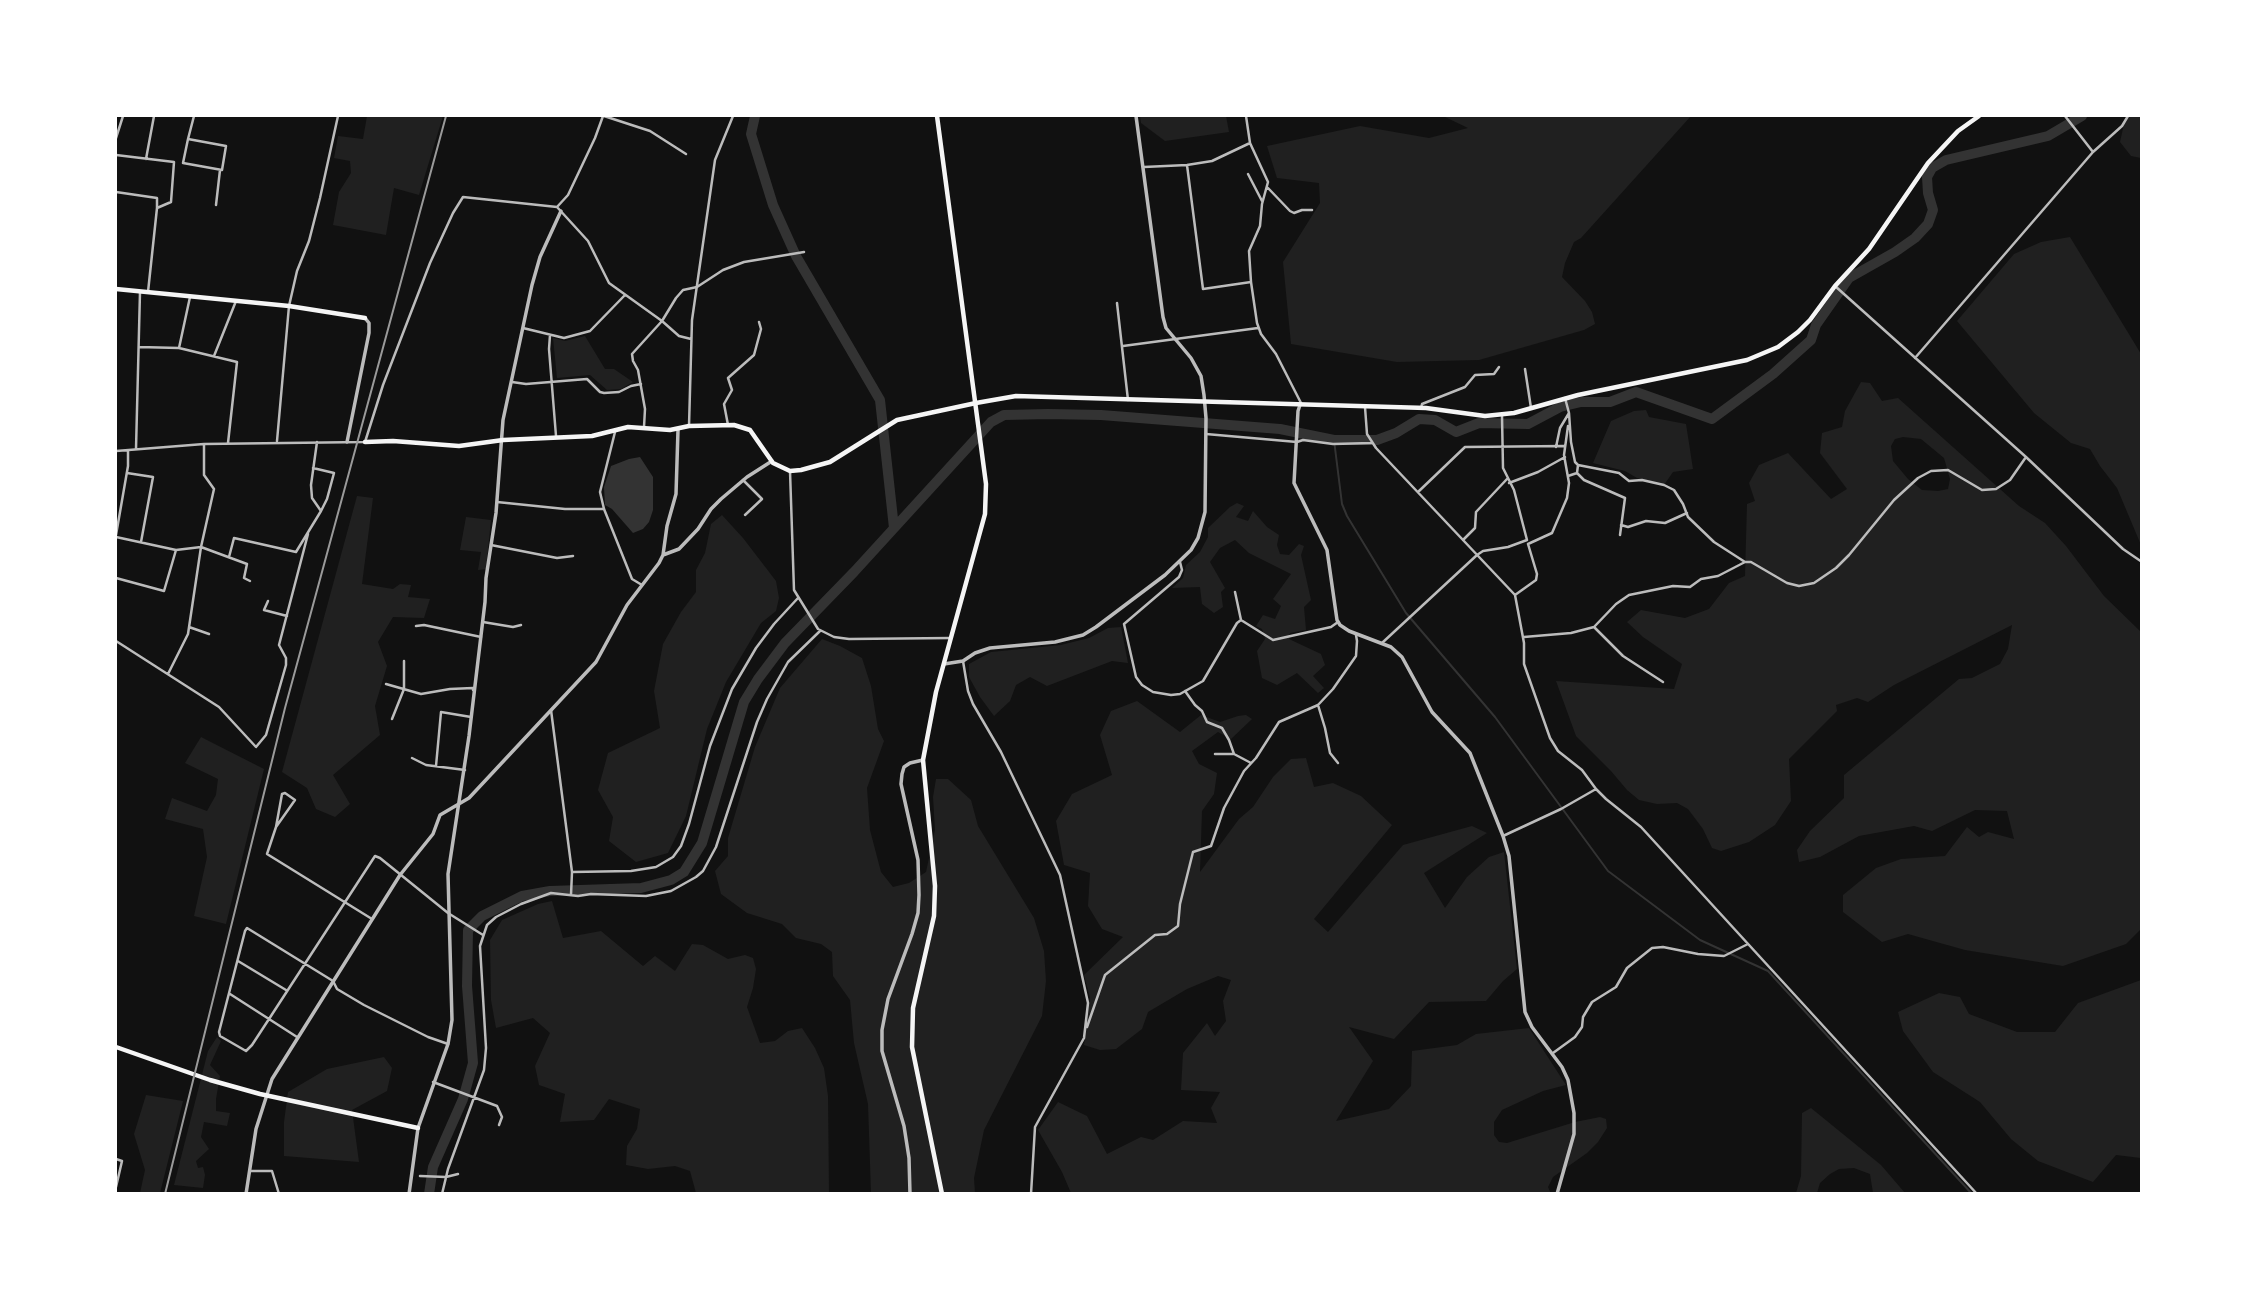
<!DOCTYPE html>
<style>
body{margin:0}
#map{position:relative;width:2257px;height:1309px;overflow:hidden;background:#111;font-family:Cabin,sans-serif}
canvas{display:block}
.frame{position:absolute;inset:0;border:117px solid #fff;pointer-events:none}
</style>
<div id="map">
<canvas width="2257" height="1309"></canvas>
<div class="frame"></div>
</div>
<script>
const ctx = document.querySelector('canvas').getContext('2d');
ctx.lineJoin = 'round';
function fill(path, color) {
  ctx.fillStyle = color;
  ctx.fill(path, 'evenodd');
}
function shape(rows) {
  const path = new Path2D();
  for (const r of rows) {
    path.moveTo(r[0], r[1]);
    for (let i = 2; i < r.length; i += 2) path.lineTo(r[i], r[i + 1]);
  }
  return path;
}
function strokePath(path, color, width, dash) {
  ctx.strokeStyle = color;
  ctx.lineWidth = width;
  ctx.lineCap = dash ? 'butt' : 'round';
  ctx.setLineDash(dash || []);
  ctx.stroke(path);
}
fill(shape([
 [367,116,443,116,419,195,394,188,386,235,333,225,339,192,351,173,350,161,334,158,338,136,363,139],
 [1140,116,1226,116,1229,132,1165,141,1141,123],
 [1443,116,1691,116,1581,238,1574,242,1565,263,1562,277,1585,301,1592,312,1595,324,1584,330,1479,360,1397,362,1291,344,1283,262,1320,203,1319,183,1277,178,1267,146,1360,126,1429,138,1468,128],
 [2130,116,2141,116,2141,158,2131,156,2120,142,2124,124],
 [2070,237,2141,354,2141,545,2117,488,2100,466,2090,449,2071,443,2034,413,1957,321,2014,254,2041,242],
 [585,336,605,369,614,369,633,382,621,389,607,390,590,375,557,378,553,338,565,341],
 [1861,382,1870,383,1882,401,1898,398,2019,506,2045,523,2066,546,2104,596,2141,632,2141,929,2126,944,2063,966,1965,950,1908,934,1882,942,1843,912,1843,895,1876,868,1901,859,1945,856,1967,827,1979,837,1988,832,2014,839,2007,811,1975,810,1932,831,1914,826,1859,836,1820,857,1799,862,1797,850,1810,831,1844,798,1844,775,1959,679,1972,678,2000,664,2008,649,2012,625,1894,685,1868,702,1857,698,1836,705,1837,711,1789,759,1791,801,1775,825,1749,842,1721,851,1712,848,1703,829,1688,809,1677,803,1657,804,1639,800,1627,790,1611,771,1576,736,1556,681,1674,689,1682,664,1643,637,1627,622,1641,610,1685,618,1709,609,1729,583,1745,576,1747,504,1755,501,1749,483,1759,465,1788,453,1831,499,1847,489,1820,453,1822,433,1842,427,1845,411],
 [1903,437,1921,439,1944,458,1950,479,1948,489,1938,491,1922,490,1908,479,1893,461,1891,446,1895,439],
 [1646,410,1649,417,1686,424,1693,469,1673,472,1664,485,1637,478,1625,471,1593,463,1611,421,1634,411],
 [357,496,373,498,362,584,393,589,400,584,411,585,408,597,430,599,424,618,393,617,378,642,387,666,375,706,380,735,333,775,350,804,335,817,316,809,307,788,282,772],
 [1237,503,1244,506,1236,517,1248,521,1253,511,1267,527,1279,535,1277,545,1280,554,1289,555,1299,544,1304,546,1301,555,1311,600,1304,607,1306,630,1290,633,1289,639,1321,654,1325,665,1313,676,1324,688,1318,693,1297,673,1277,685,1262,678,1257,651,1265,639,1262,629,1256,626,1263,615,1275,619,1281,606,1273,599,1291,574,1249,553,1235,540,1220,548,1210,562,1225,588,1221,592,1223,607,1214,613,1202,604,1200,587,1172,588,1183,578,1186,565,1200,552,1208,537,1208,528,1230,507],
 [722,515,743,538,776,581,779,598,776,611,761,623,726,682,707,729,686,816,668,853,636,862,609,841,613,817,598,790,608,753,660,728,654,691,663,644,681,612,696,592,696,570,705,553,711,524],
 [466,517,491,520,486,569,478,570,481,552,460,550],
 [1121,627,1128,663,1112,661,1047,686,1030,677,1016,685,1010,701,994,716,980,697,969,677,969,664,991,652,1061,645,1089,638,1108,628],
 [822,639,840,646,862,658,871,686,878,729,884,741,867,788,870,830,881,872,893,887,909,883,926,872,935,830,933,797,936,779,948,779,971,800,978,826,1034,918,1044,951,1046,981,1042,1016,984,1130,974,1178,975,1193,871,1193,868,1104,854,1043,850,1000,833,976,832,952,821,944,796,938,782,924,747,913,721,894,715,871,728,856,728,838,755,747,780,688],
 [1137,701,1180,732,1201,715,1220,722,1238,716,1246,715,1252,719,1231,739,1218,732,1192,751,1199,764,1217,773,1214,794,1202,811,1200,872,1239,819,1253,807,1273,777,1291,759,1306,758,1314,787,1333,783,1361,796,1392,825,1314,919,1328,932,1403,845,1472,826,1487,833,1424,873,1445,908,1467,877,1489,857,1504,852,1517,969,1503,981,1486,1001,1429,1002,1394,1039,1349,1027,1373,1061,1336,1121,1389,1109,1411,1086,1412,1051,1457,1045,1476,1034,1529,1028,1566,1085,1543,1091,1502,1110,1494,1122,1494,1135,1499,1142,1507,1143,1575,1122,1600,1117,1606,1119,1607,1128,1598,1142,1587,1153,1553,1177,1548,1187,1551,1194,1071,1193,1062,1172,1038,1130,1058,1102,1087,1116,1107,1154,1141,1137,1153,1140,1183,1121,1217,1123,1211,1108,1220,1092,1181,1090,1183,1053,1207,1023,1215,1036,1226,1021,1223,1001,1231,980,1218,976,1187,989,1148,1012,1142,1029,1116,1049,1100,1050,1084,1045,1090,998,1084,975,1123,937,1102,929,1088,906,1090,873,1064,865,1056,821,1072,794,1112,775,1100,735,1111,711],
 [201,737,264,769,226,924,194,916,207,857,203,829,165,819,172,798,207,811,216,795,218,779,185,763],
 [552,901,563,938,601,931,643,966,655,956,675,971,692,944,703,945,728,959,745,955,753,958,756,969,753,988,747,1007,760,1043,775,1041,788,1031,802,1028,815,1048,824,1068,828,1096,829,1193,696,1193,690,1171,675,1166,648,1169,626,1165,627,1146,637,1129,640,1109,609,1099,594,1120,560,1122,565,1094,539,1085,535,1066,550,1033,533,1018,496,1028,491,1000,490,940,502,920,538,904],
 [2141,980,2141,1158,2116,1155,2093,1182,2038,1161,2011,1139,1980,1102,1933,1072,1903,1031,1898,1012,1939,993,1960,997,1969,1014,2017,1032,2055,1032,2078,1003],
 [217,1037,221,1041,210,1065,220,1076,216,1099,216,1111,230,1113,227,1126,204,1122,201,1137,209,1149,196,1161,198,1168,203,1167,205,1175,203,1188,174,1185,208,1051],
 [384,1057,392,1068,387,1091,352,1110,359,1162,284,1156,284,1122,288,1092,327,1069],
 [146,1095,183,1101,160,1193,140,1193,145,1170,134,1134],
 [1811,1108,1881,1165,1905,1193,1873,1193,1870,1174,1854,1168,1839,1169,1830,1174,1820,1183,1817,1193,1796,1193,1801,1176,1802,1113]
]), '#202020');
fill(shape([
 [640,457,653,477,653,510,649,522,643,529,633,533,612,509,605,505,604,487,611,466,629,459]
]), '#333');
strokePath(shape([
 [1334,440,1342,504,1347,516,1406,613,1495,717,1608,871,1700,940,1768,971,1972,1194]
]), '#333', 2);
strokePath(shape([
 [755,116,751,134,773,205,796,256,880,400,894,528],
 [429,1194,433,1167,463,1099,473,1063,467,986,468,930,482,916,522,896,550,891,641,888,671,880,684,872,702,843,744,702,758,679,785,643,854,572,991,422,1004,415,1048,414,1101,415,1280,429,1334,440,1377,440,1396,433,1419,419,1435,420,1456,432,1479,423,1528,424,1560,407,1581,402,1610,402,1636,392,1712,419,1773,374,1811,340,1816,325,1849,278,1895,252,1915,238,1928,224,1933,210,1928,193,1927,177,1932,168,1946,160,2048,136,2082,116]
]), '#333', 10);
strokePath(shape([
 [604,116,650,131,686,154],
 [1246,116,1250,143,1268,182,1262,204,1260,226,1249,251,1251,282,1257,323,1261,334,1276,354,1301,403],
 [2065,116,2093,152],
 [116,138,123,116],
 [188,139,226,146,222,170,183,163,188,139,194,116],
 [116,155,174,162,171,202,157,208,157,198,116,192],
 [146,159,154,116],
 [1187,165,1203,289,1251,282],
 [1144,167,1187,165,1212,161,1250,143],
 [1248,174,1262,201],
 [1268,188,1290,211,1294,213,1302,210,1312,210],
 [216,205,220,170],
 [557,207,588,241,609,283,662,321,676,298,683,290,697,287,723,270,744,262,804,252],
 [1835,286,2026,457,2123,549,2142,562],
 [148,292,157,208],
 [1117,303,1128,400],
 [523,328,564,338,590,331,625,295],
 [550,335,549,349,556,436],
 [1123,346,1258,328],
 [139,347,179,348,237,362,228,443],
 [179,348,190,297],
 [214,356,236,301],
 [1915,358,2093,152,2122,126,2128,116],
 [1525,369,1531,408],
 [512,382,526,384,587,379,600,392,604,393,619,392,631,386,641,384],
 [1365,407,1367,434,1376,448,1515,595,1524,643,1524,664,1550,738,1558,751,1582,770,1596,789,1606,799,1641,827,1977,1194],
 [1421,408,1422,404,1465,387,1475,375,1494,374,1499,367],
 [1569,413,1571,442,1575,462,1578,465,1619,473,1629,481,1642,480,1664,485,1674,490,1683,504,1688,517,1714,542,1745,562,1751,562,1787,583,1799,586,1814,583,1836,568,1849,555,1894,500,1918,478,1931,471,1948,470,1982,490,1996,489,2010,480,2026,457],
 [728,425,724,404,732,390,728,378,754,355,761,329,759,322],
 [689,426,692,320,715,160,733,116],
 [644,427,645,409,638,370,633,361,632,354,662,321,679,336,691,339],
 [615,432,600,492,604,509,632,579,642,585],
 [1206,434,1297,442,1303,440,1333,444,1372,443],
 [277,441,289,306,297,271,309,241,320,198,338,116],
 [1556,447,1560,428,1569,413,1565,398],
 [136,449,140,292],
 [116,451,204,444,365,442,383,385,430,263,453,213,463,197,557,207,568,195,595,138,603,116],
 [313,468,334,473,327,499,321,511],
 [790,471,794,590,818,629,834,637,849,639,951,638],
 [127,473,153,477,141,542],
 [1577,473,1584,480,1625,498,1620,535],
 [1568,476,1577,473,1578,465],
 [743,480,762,499,745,515],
 [1509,483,1538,472,1565,457],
 [1418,492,1465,447,1564,446],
 [497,502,565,509,604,509],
 [1621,525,1628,527,1646,521,1665,523,1687,513],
 [116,535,128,466,128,451],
 [116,537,176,550,201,547,214,489,204,475,204,444],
 [1463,540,1475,528,1476,512,1507,479],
 [491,545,557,558,573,556],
 [229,557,234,538,296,552,321,511,312,498,311,485,317,442],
 [1180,562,1182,570,1179,577,1124,624,1136,677,1142,685,1153,692,1171,695,1180,694,1203,681,1237,623,1241,620],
 [116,578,164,591,176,550],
 [1235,592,1241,620,1273,640,1331,627,1338,622],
 [1515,595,1536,580,1537,574,1528,544,1552,533,1567,498,1569,483,1564,455,1568,426],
 [268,601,264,610,287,616],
 [483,622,513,627,521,625],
 [416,626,424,625,481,637],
 [189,627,209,634],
 [1594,627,1623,656,1663,682],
 [1524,637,1571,633,1594,627,1616,604,1629,595,1673,586,1690,587,1701,579,1718,576,1745,562],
 [116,641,219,707,256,747,266,735,286,665,286,658,279,645,308,534],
 [1382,643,1477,555,1483,551,1508,547,1527,540,1514,490,1503,468,1502,416],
 [963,661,968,691,973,704,1001,752,1060,875,1088,1003,1084,1038,1035,1127,1031,1194],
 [168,674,188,634,201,547,247,564,244,578,250,581],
 [386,684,421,694,450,689,473,688,473,690],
 [1185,691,1195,705,1202,711,1207,722,1222,728,1229,740,1234,754],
 [1318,705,1325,728,1330,753,1338,763],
 [551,710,572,872,571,895],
 [392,719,404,689,404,661],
 [1215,754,1234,754,1251,763],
 [412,758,426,765,465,770],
 [436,766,441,712,471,717],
 [276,827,282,794,285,793,295,800,276,827,267,854,372,919],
 [1503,836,1561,809,1596,789],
 [572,872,631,871,656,867,673,857,681,846,689,824,710,746,732,689,756,648,774,624,798,598],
 [238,961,286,990],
 [230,994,269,1019,252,1045,246,1051,220,1036,219,1032,245,931,247,928,333,981,337,989,364,1005,428,1037,448,1044],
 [1087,1027,1105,975,1155,935,1167,934,1178,926,1180,904,1193,852,1211,846,1224,808,1244,771,1256,758,1279,722,1318,705,1333,689,1356,656,1357,641,1356,635],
 [297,1037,269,1019,375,856,380,858,448,913,483,935],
 [1553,1053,1575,1037,1582,1027,1583,1017,1592,1002,1616,987,1627,968,1652,948,1663,947,1698,954,1724,956,1748,944],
 [433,1082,497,1106,502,1117,499,1125],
 [116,1159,122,1161,116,1187],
 [251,1171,272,1171,279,1194],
 [420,1176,446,1177,458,1174],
 [442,1194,448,1169,484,1070,486,1048,480,946,487,925,496,917,521,904,551,893,578,896,591,894,646,896,671,891,696,877,703,871,716,847,757,722,767,699,788,662,820,631]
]), '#bcbcbc', 2.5);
strokePath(shape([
 [1300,405,1298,411,1294,483,1327,550,1337,620,1340,625,1349,631,1391,647,1402,657,1432,712,1470,753,1503,836,1509,856,1525,1012,1532,1027,1562,1067,1568,1080,1574,1113,1574,1134,1557,1194],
 [347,442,369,333,369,323,365,318],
 [663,555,679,549,698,529,711,509,721,499,747,477,772,461],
 [944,664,963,661,975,653,990,648,1055,642,1083,635,1096,627,1165,575,1191,550,1198,538,1205,512,1206,418,1204,395,1201,376,1191,358,1166,328,1163,317,1136,116],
 [246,1194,256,1129,272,1079,400,875,433,834,440,815,469,798,596,662,627,605,659,563,663,555,667,526,676,494,678,430],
 [409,1194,418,1128,448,1044,452,1020,448,874,469,736,485,602,486,578,496,513,503,420,532,285,540,257,561,211],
 [910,1194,909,1158,904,1126,882,1051,882,1030,888,999,912,934,918,913,919,895,918,860,901,784,902,774,904,767,910,763,923,760]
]), '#bcbcbc', 3.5);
strokePath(shape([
 [116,289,289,306,365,318],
 [365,442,393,441,459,446,503,440,592,436,628,427,670,430,689,426,734,425,750,430,773,463,790,471,801,470,830,462,897,420,976,403,1016,396,1426,408,1485,416,1514,413,1578,395,1747,360,1778,347,1798,332,1810,320,1835,286,1869,249,1928,163,1958,131,1979,116],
 [116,1047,210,1080,260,1094,418,1128]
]), '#f5f5f5', 4.5);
strokePath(shape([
 [937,116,986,484,985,514,936,692,923,760,935,886,934,916,913,1008,912,1047,942,1194]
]), '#f5f5f5', 4.5);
strokePath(shape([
 [165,1194,285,708,446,116]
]), '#9a9a9a', 2);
</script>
